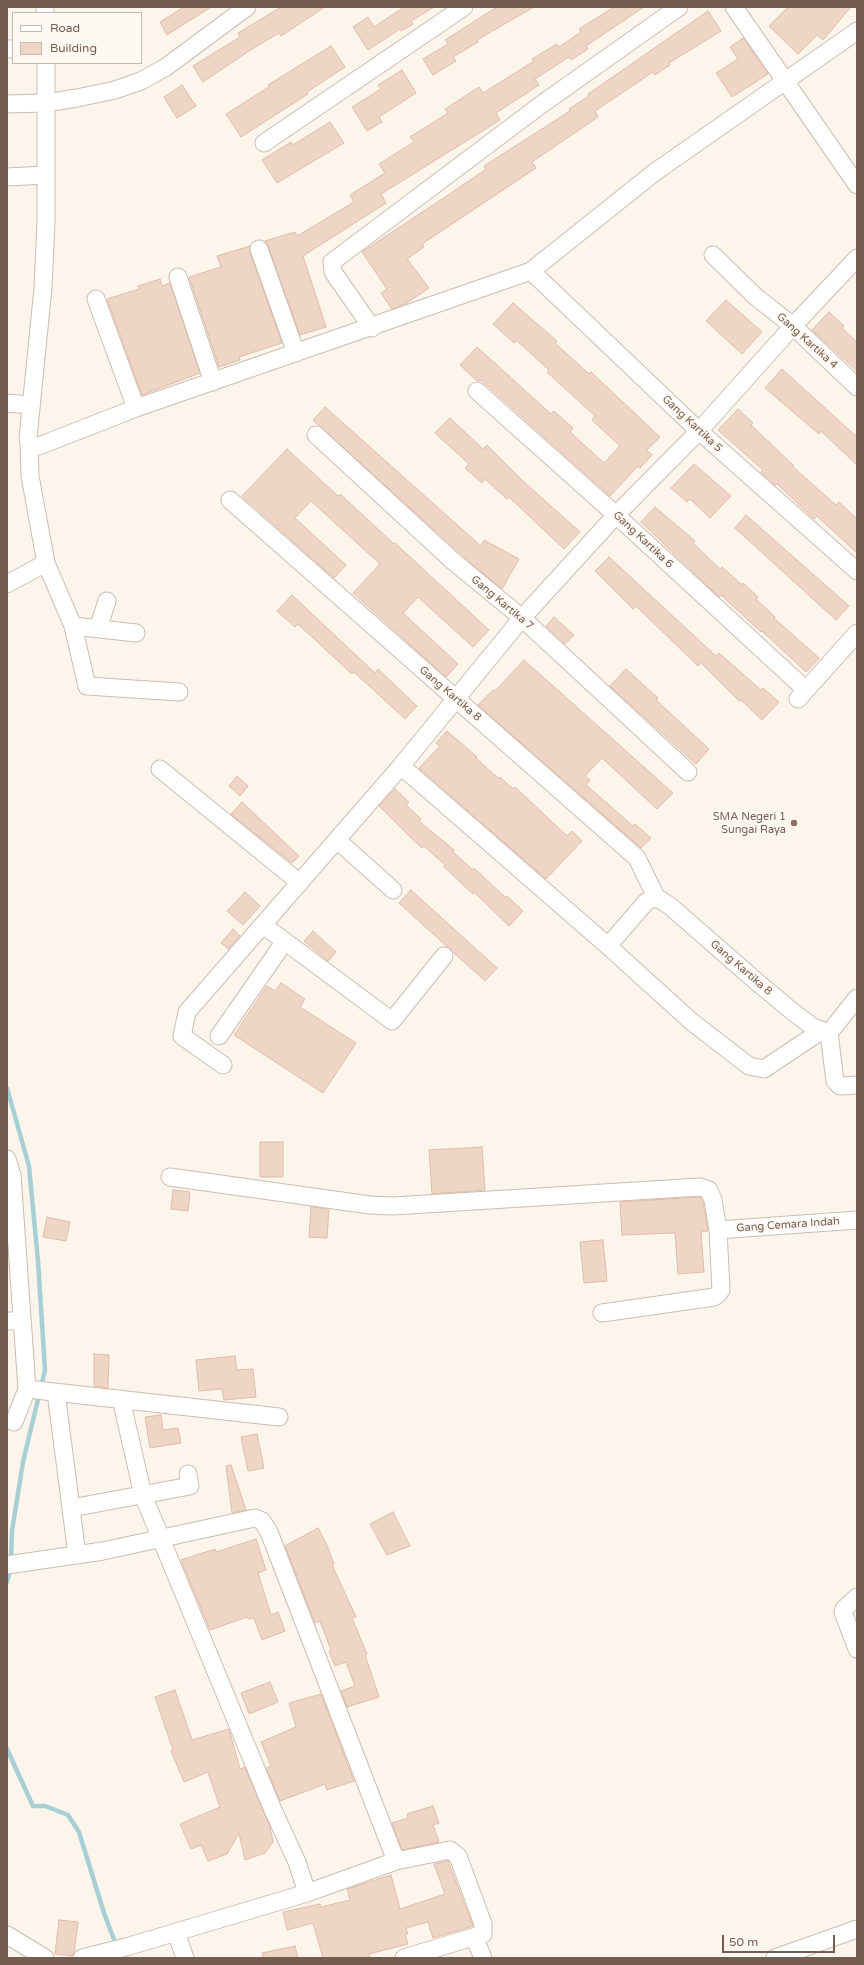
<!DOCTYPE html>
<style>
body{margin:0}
#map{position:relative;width:864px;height:1965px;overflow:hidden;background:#fbf5eb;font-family:"Varela Round",sans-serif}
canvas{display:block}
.frame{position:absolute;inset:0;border:8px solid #755c4f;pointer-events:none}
.legend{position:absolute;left:12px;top:12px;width:130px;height:52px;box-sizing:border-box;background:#fef9f2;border:1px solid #c7bab1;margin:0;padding:5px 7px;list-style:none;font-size:12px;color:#755c4f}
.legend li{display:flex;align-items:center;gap:8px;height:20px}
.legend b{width:20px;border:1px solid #c7bab1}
.scale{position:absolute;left:722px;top:1935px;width:113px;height:18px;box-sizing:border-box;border:2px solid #755c4f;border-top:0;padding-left:5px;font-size:12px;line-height:14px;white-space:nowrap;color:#755c4f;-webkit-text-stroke:3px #fef9f2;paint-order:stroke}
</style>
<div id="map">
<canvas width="864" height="1965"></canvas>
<div class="frame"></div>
<ul class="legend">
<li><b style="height:5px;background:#fff"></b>Road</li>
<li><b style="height:11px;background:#efd5c5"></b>Building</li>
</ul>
<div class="scale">50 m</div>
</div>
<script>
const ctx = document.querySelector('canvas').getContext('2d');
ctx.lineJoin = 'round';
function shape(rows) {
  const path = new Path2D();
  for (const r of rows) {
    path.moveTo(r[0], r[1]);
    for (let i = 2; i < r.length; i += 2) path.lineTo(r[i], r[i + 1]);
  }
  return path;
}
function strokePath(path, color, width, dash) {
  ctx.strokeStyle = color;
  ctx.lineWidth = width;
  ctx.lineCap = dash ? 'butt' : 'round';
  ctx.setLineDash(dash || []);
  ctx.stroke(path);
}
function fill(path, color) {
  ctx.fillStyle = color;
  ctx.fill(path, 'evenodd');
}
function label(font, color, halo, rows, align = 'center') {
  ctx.font = font + ' "Varela Round",sans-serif';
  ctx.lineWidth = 4;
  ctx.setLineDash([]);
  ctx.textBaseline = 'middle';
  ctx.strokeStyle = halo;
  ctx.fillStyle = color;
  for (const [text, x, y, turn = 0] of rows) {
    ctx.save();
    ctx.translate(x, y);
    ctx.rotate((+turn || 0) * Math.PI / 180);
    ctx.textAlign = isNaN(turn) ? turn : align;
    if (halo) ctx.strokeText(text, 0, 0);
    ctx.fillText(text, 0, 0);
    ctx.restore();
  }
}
strokePath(shape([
 [7,1088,29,1166,38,1261,45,1370,23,1462,12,1531,11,1561],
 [7,1582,11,1568],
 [7,1749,33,1806,45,1806,68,1815,79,1832,104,1913,121,1958]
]), '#a7cfd5', 4.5);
const building = shape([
 [184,7,211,7,167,35,160,22,184,7],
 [281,7,325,7,281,36,279,33,249,51,203,82,193,66,240,37,238,33,281,7],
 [404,7,434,7,411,21,413,24,401,31,400,29,368,50,353,27,368,17,374,27,404,7],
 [497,7,534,7,477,40,478,42,453,57,456,61,433,75,423,59,448,44,445,40,497,7],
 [614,7,644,7,586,46,588,49,571,60,569,57,535,79,539,85,496,113,500,120,381,194,386,203,303,256,326,327,300,335,268,246,265,241,295,232,297,236,354,202,350,195,385,173,379,164,414,142,410,137,448,113,445,109,479,87,483,93,534,61,532,59,557,44,559,47,581,32,579,29,614,7],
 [788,7,851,7,823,40,817,35,798,54,769,26,788,7],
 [708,11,721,31,669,63,670,65,655,75,653,72,595,111,598,117,532,162,536,168,422,244,424,247,407,259,429,288,407,303,392,309,381,293,387,289,362,252,454,191,486,169,484,166,570,111,569,109,589,96,588,94,708,11],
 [743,38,768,74,732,97,716,73,738,59,730,47,743,38],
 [331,46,345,67,307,92,308,94,241,137,226,114,269,87,268,85,331,46],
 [402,70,416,93,379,117,382,122,367,131,352,107,381,89,378,85,402,70],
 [182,85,196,106,177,118,164,97,182,85],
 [330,122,344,143,277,183,262,160,291,142,293,145,330,122],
 [250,246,250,252,282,343,239,357,240,360,219,367,189,277,221,267,217,256,250,246],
 [160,279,162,286,170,283,200,373,142,395,107,299,139,289,138,286,160,279],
 [726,300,762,332,742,354,706,321,726,300],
 [513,303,557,341,555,343,589,374,591,372,660,437,647,450,652,455,640,468,638,466,610,496,481,380,477,381,460,365,477,347,551,414,554,411,573,428,570,432,604,463,620,446,592,420,595,416,547,372,549,370,516,340,514,343,493,324,513,303],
 [829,312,844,326,842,328,857,342,857,371,812,330,829,312],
 [782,369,857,437,857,465,821,431,819,434,765,388,782,369],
 [325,407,481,546,484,540,519,559,502,589,471,563,313,420,325,407],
 [738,409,753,423,751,425,794,466,793,467,836,505,839,502,857,519,857,553,817,516,814,519,777,484,775,485,761,472,763,470,718,430,738,409],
 [450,418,483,449,487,445,523,481,580,532,564,549,509,497,507,499,485,479,482,483,465,468,469,464,435,433,450,418],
 [287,449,338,496,340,494,394,544,395,543,489,630,473,647,418,597,403,613,458,664,446,677,353,593,380,564,311,501,295,518,346,565,334,578,242,496,287,449],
 [694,464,731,496,710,518,690,499,687,502,671,488,694,464],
 [655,507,695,541,693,543,720,569,722,567,742,585,743,583,758,597,756,599,775,617,774,618,819,658,806,672,762,631,761,632,721,595,719,597,641,522,655,507],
 [746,515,849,606,836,620,735,528,746,515],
 [609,557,716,656,719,653,761,690,763,688,779,702,762,720,741,700,739,701,701,663,698,666,636,606,633,609,595,571,609,557],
 [292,595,375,673,378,669,417,706,405,719,354,672,352,674,298,624,295,627,277,611,292,595],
 [554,617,574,635,565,644,546,626,554,617],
 [524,660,673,793,657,809,602,758,585,776,590,780,586,785,633,826,635,824,651,838,641,848,478,705,493,690,495,691,524,660],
 [626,669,658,698,656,700,709,749,696,764,610,686,626,669],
 [447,731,477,757,476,758,499,779,500,777,513,789,515,787,567,836,572,831,582,841,546,879,419,768,440,746,436,743,447,731],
 [237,776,248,786,240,796,229,786,237,776],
 [395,789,409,802,406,805,421,819,419,821,454,850,453,852,473,870,474,868,506,898,507,896,523,911,509,926,474,892,473,894,444,867,445,865,424,846,422,848,410,837,379,806,395,789],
 [242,802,299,856,292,863,231,814,242,802],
 [411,890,497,968,485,981,399,903,411,890],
 [245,892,260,906,243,925,227,911,245,892],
 [233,929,240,936,228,949,221,943,233,929],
 [313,931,336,952,328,961,304,941,313,931],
 [281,983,305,999,300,1007,356,1043,323,1093,234,1035,267,986,275,991,281,983],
 [260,1142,283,1142,283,1177,260,1177,260,1142],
 [482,1147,485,1190,432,1194,429,1150,482,1147],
 [173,1190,190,1192,188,1211,171,1209,173,1190],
 [699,1197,701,1198,703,1203,708,1231,701,1232,704,1272,678,1274,675,1233,622,1235,620,1202,699,1197],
 [311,1207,329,1209,327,1238,309,1237,311,1207],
 [47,1217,70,1222,66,1241,43,1237,47,1217],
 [603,1240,607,1281,584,1283,580,1242,603,1240],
 [94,1354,109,1355,108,1388,94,1386,94,1354],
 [235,1356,237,1370,253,1369,256,1397,224,1400,222,1389,199,1391,196,1360,235,1356],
 [161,1415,163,1430,178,1428,181,1443,150,1448,145,1417,161,1415],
 [257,1434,264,1468,248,1471,241,1437,257,1434],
 [231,1465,246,1510,232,1513,226,1466,231,1465],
 [393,1512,410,1546,387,1555,370,1524,393,1512],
 [318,1528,326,1543,334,1564,332,1565,356,1617,352,1618,367,1654,365,1655,379,1697,347,1707,341,1691,355,1686,346,1662,335,1666,329,1651,331,1650,320,1621,315,1623,285,1546,318,1528],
 [256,1539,266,1570,258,1573,271,1615,278,1612,285,1631,262,1640,254,1618,248,1619,247,1617,210,1630,181,1560,215,1549,216,1552,256,1539],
 [270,1682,278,1702,249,1714,241,1693,270,1682],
 [175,1690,192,1740,229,1729,240,1769,245,1767,270,1827,273,1842,265,1853,245,1860,239,1833,227,1854,208,1861,201,1845,191,1849,180,1824,220,1807,208,1772,184,1782,171,1751,173,1750,155,1697,175,1690],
 [321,1694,354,1781,327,1790,325,1784,280,1801,266,1768,271,1766,261,1742,296,1727,289,1703,321,1694],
 [433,1806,439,1823,433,1825,439,1842,402,1850,392,1823,408,1818,407,1814,433,1806],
 [448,1861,473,1926,433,1938,428,1922,406,1928,408,1934,405,1935,408,1944,369,1954,370,1958,323,1958,313,1923,287,1930,283,1912,320,1904,321,1907,350,1900,347,1889,391,1875,400,1909,445,1894,434,1864,448,1861],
 [59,1920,78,1922,74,1952,72,1956,55,1954,59,1920],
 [295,1946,298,1958,263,1958,262,1953,295,1946]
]);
fill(building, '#efd5c5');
strokePath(building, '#e1bca6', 1);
const minor = shape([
 [45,7,45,13],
 [734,7,857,185],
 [7,49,13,49],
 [46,63,46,221,43,288,28,438,29,444,32,446,39,446,136,408,531,271,655,172,857,31],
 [7,104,46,103,77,98,115,90,141,81,166,67,247,7],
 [264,143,464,7],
 [7,177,46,175],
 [259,249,296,353],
 [713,255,756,297,793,326,857,387],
 [531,271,699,431,857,571],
 [178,277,213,382],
 [96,299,136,408],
 [372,328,333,272,332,262,542,104,679,7],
 [477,391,616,515,806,690],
 [7,403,31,405],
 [316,435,454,562,522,618,688,772],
 [230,500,637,858,656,897],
 [46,563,73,626,87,686,179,692],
 [7,584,46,563,30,476,29,444],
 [73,626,136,633],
 [98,629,107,601],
 [798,699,857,633],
 [160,769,300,883],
 [337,840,393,890],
 [263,925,392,1021,444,956],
 [608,946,646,902,656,897,670,906,757,982,793,1012,813,1027,829,1033],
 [857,998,829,1033,835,1081,840,1086,857,1085],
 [821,1031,764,1069,749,1066,692,1022,608,946,401,766,522,618,616,515,699,431,793,326,857,258],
 [219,1036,285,941],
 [223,1065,182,1036,187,1012,401,766],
 [7,1159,12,1175,27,1389,14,1422],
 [170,1177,370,1205,393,1206,700,1187,709,1190,713,1200,718,1230,721,1290,718,1294,714,1297,602,1313],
 [718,1230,857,1220],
 [7,1321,22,1321],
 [27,1389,279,1417],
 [56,1392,77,1555],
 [121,1399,143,1495,273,1810,297,1862,307,1893],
 [71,1508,190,1486,188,1474],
 [7,1565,103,1551,255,1518,262,1521,269,1532,396,1861],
 [857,1597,844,1609,843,1612,857,1649],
 [176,1932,185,1958],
 [7,1935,45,1958],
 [474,1937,483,1958],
 [82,1958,126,1947,307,1893,396,1861,450,1850,458,1856,483,1924,483,1934,404,1958],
 [775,1958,857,1929]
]);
strokePath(minor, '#cdbdb1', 19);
strokePath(minor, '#fff', 17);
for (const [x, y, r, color] of [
 [794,823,4,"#8d6e63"]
]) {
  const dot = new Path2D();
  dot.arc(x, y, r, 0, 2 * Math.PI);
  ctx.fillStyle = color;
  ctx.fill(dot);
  strokePath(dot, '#fef9f2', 1.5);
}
label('11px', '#755c4f', '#fef9f2', [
 ["Gang Kartika 4",807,341,42],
 ["Gang Kartika 5",692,424,43],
 ["Gang Kartika 6",643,540,43],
 ["Gang Kartika 7",502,603,40],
 ["Gang Kartika 8",450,694,41],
 ["Gang Kartika 8",741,968,41],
 ["Gang Cemara Indah",788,1225,-4]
]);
label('11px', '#785e54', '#fef9f2', [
 ["SMA Negeri 1",786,817],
 ["Sungai Raya",786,830]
], 'right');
</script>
